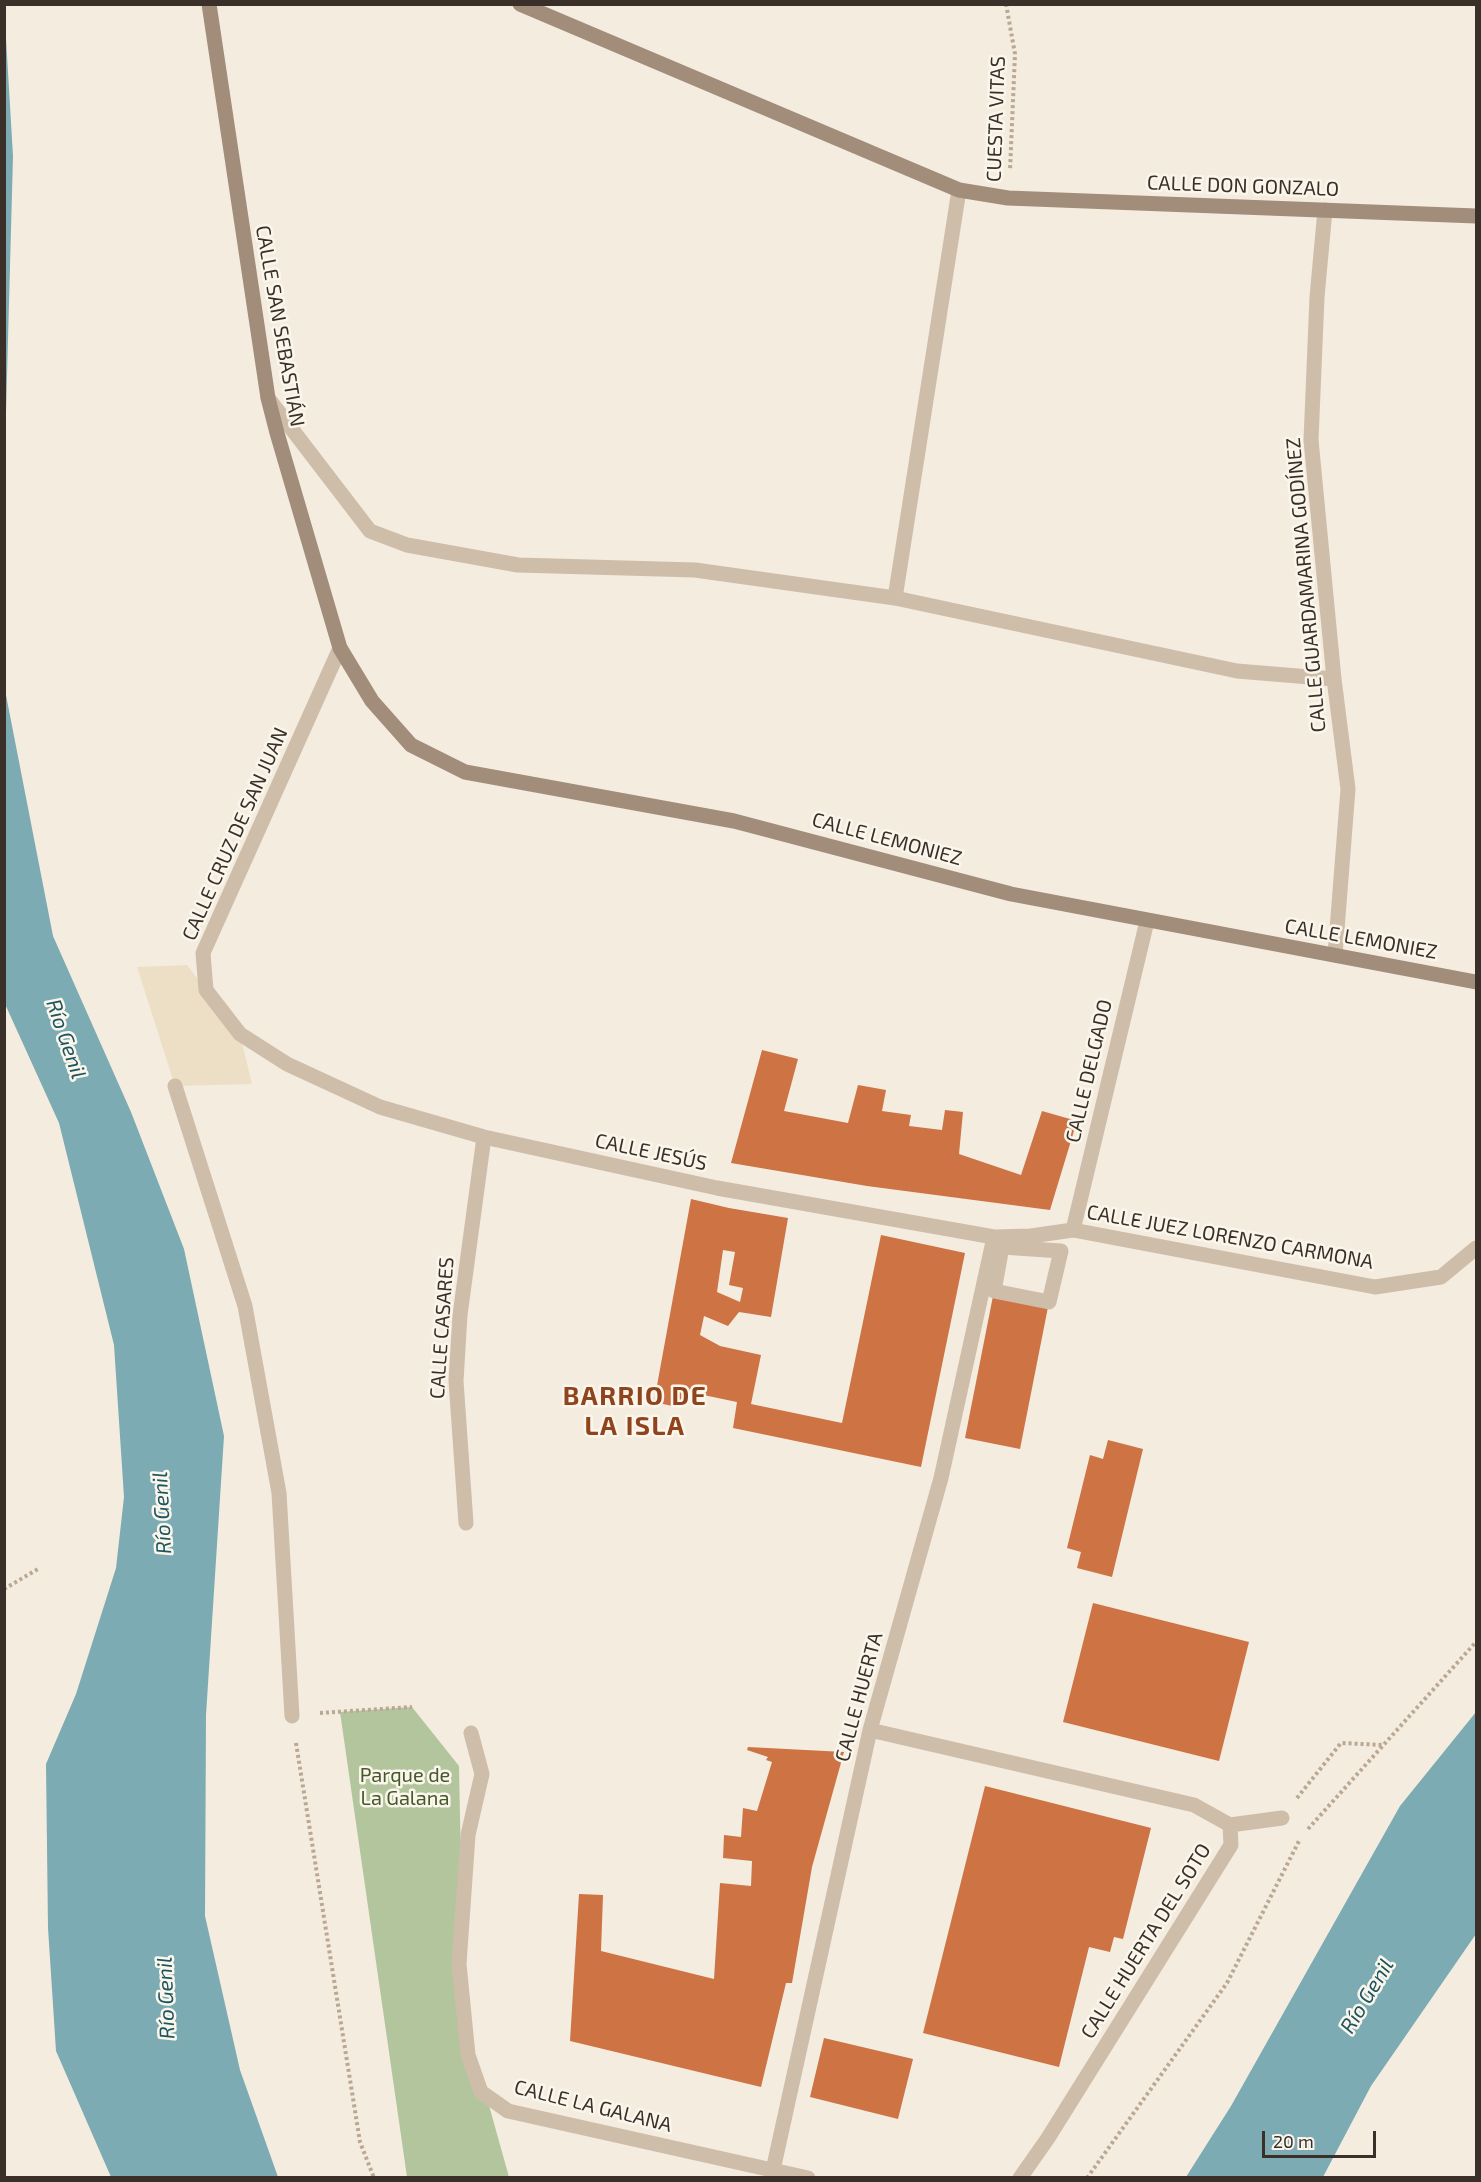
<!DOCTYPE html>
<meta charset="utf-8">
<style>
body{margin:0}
#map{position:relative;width:1481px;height:2182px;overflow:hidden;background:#f4ecdf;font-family:"Exo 2",sans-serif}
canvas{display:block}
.frame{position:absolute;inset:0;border:6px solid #3a3029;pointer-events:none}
.scale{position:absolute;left:1262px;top:2131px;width:114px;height:27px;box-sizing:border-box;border:3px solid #3a3029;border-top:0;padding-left:8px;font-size:18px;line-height:21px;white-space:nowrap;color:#3a3029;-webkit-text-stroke:4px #fbf6ec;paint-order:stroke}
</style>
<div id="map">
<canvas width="1481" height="2182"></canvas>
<div class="frame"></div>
<div class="scale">20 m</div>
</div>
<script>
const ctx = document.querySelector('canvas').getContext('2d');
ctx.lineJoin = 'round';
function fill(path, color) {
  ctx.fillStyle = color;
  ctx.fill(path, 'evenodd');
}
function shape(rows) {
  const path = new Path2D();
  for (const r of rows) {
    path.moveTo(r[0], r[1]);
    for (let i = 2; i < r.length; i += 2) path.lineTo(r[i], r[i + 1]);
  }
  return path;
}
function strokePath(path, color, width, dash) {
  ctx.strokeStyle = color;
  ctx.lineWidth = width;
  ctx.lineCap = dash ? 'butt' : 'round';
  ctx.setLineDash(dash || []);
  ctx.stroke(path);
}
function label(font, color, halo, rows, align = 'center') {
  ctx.font = font + ' "Exo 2",sans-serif';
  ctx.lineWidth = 5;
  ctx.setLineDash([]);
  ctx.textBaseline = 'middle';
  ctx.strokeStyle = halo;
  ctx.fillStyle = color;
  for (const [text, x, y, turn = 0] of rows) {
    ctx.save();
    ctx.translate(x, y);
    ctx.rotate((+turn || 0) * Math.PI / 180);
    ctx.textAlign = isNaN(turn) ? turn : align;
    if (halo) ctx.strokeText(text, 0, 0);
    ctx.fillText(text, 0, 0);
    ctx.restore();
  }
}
fill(shape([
 [412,1707,459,1766,464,2016,509,2177,407,2177,340,1712]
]), '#b3c59d');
fill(shape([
 [187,965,240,1034,252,1084,175,1086,137,967]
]), '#eddfc5');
fill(shape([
 [4,5,13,156,5,450,6,695,53,936,131,1112,184,1249,224,1436,206,1715,205,1916,240,2070,278,2177,111,2177,56,2051,48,1928,46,1764,76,1694,116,1568,124,1497,114,1345,59,1123,5,1004],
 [1476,1712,1476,1934,1371,2086,1323,2177,1186,2177,1231,2106,1400,1806]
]), '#7cabb3');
fill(shape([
 [762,1050,798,1059,784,1111,848,1123,858,1085,886,1090,882,1111,911,1115,909,1126,942,1130,945,1110,963,1112,959,1154,1021,1175,1042,1111,1077,1121,1050,1210,867,1186,731,1163],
 [691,1199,729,1208,788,1218,771,1317,739,1312,728,1326,704,1316,700,1335,720,1346,761,1355,751,1404,842,1423,881,1235,965,1253,921,1467,733,1428,737,1402,689,1392,677,1407,654,1402],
 [723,1250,735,1252,729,1285,743,1288,740,1302,717,1292],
 [994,1291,1049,1302,1020,1449,965,1438],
 [1108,1440,1143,1449,1112,1577,1077,1568,1081,1552,1067,1548,1090,1455,1103,1459],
 [1093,1603,1249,1642,1219,1761,1063,1722],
 [748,1747,844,1752,812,1867,792,1983,786,1983,761,2087,570,2041,579,1894,603,1895,601,1951,714,1979,720,1883,751,1886,752,1861,723,1858,724,1835,741,1837,743,1808,757,1811,772,1762,766,1760,768,1757,747,1750],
 [985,1786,1151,1828,1123,1939,1114,1937,1110,1952,1089,1947,1059,2067,923,2033],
 [824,2038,913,2059,898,2119,810,2097]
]), '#cd7344');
strokePath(shape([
 [1006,4,1015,54,1010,171],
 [4,1589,38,1569],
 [320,1713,412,1707],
 [296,1743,360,2142,374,2178],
 [1297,1798,1341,1743,1383,1745],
 [1308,1829,1476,1642],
 [1087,2178,1227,1983,1300,1839]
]), '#baa893', 4, [3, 3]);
strokePath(shape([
 [1325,210,1317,297,1311,440,1334,679,1348,789,1335,955],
 [268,398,370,531,407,545,518,565,695,570,895,598,1237,671,1334,679],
 [895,598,959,190],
 [340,648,203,953,206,990,240,1034,287,1064,380,1107,484,1137,717,1188,994,1237,1031,1236,1073,1230,1375,1287,1441,1277,1476,1248],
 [175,1086,245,1306,279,1493,292,1716],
 [1073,1230,1147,921],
 [1002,1247,1061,1251,1049,1302,994,1291,1002,1247],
 [466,1523,456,1381,460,1315,484,1137],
 [870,1730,1194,1805,1230,1825],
 [471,1733,482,1774,468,1835,459,1964,468,2055,481,2092,508,2111,808,2178],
 [1230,1825,1282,1818],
 [773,2170,870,1730,941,1478,994,1237],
 [1020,2178,1048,2138,1231,1845,1230,1825]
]), '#cebda9', 15);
strokePath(shape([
 [209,4,268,398,277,433,340,648,372,701,411,745,465,772,734,821,1011,894,1476,982],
 [520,4,959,190,1008,198,1476,216]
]), '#a28c7a', 15);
label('20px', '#3a3029', '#fbf6ec', [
 ["CUESTA VITAS",996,119,-88],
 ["CALLE DON GONZALO",1243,186,2],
 ["CALLE SAN SEBASTIÁN",280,326,80],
 ["CALLE GUARDAMARINA GODÍNEZ",1306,585,-95],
 ["CALLE CRUZ DE SAN JUAN",235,834,-66],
 ["CALLE LEMONIEZ",887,839,15],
 ["CALLE LEMONIEZ",1361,939,10],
 ["CALLE DELGADO",1089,1071,-77],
 ["CALLE JESÚS",651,1152,12],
 ["CALLE JUEZ LORENZO CARMONA",1230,1237,10],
 ["CALLE CASARES",442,1328,-86],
 ["CALLE HUERTA",859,1697,-75],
 ["CALLE HUERTA DEL SOTO",1146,1941,-58],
 ["CALLE LA GALANA",593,2106,14]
]);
label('20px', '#455a2b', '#fbf6ec', [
 ["Parque de",405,1775],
 ["La Galana",405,1798]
]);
label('italic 21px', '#1c545f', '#fbf6ec', [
 ["Río Genil",66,1039,71],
 ["Río Genil",162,1513,-93],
 ["Río Genil",1367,1996,-59],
 ["Río Genil",166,1998,-92]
]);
ctx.letterSpacing = '1.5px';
label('bold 26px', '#8f441d', '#fbf6ec', [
 ["BARRIO DE",635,1396],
 ["LA ISLA",635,1426]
]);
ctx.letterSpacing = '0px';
</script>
